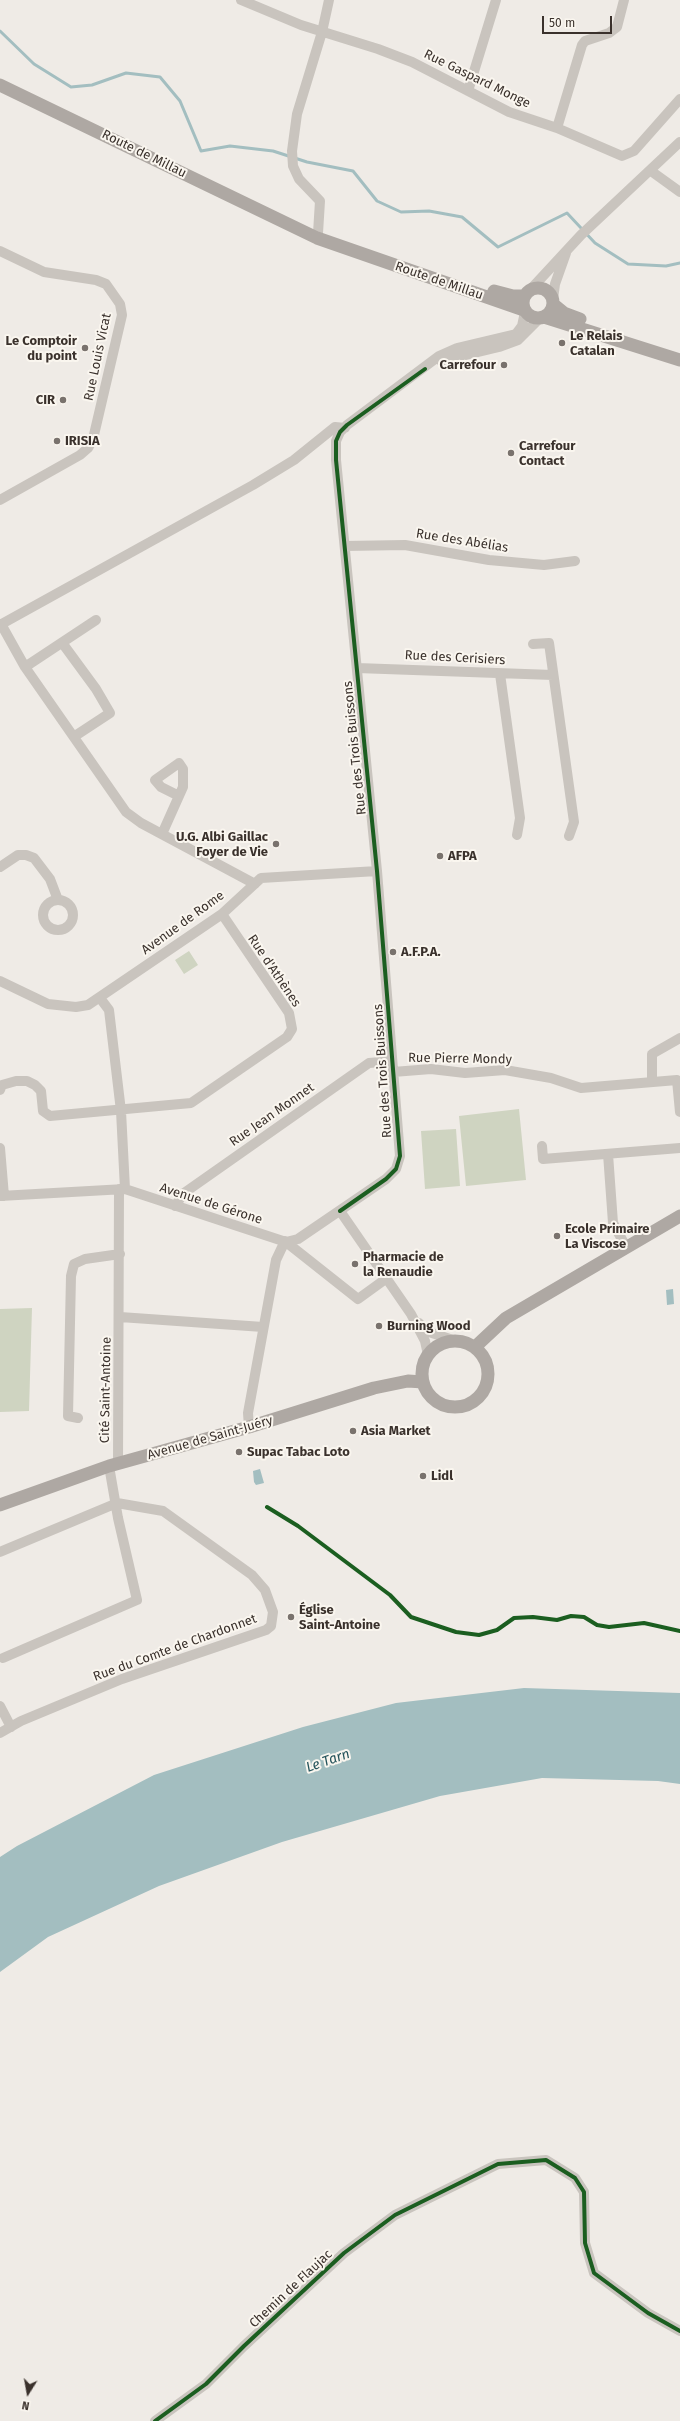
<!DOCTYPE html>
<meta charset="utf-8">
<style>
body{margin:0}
#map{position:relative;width:680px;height:2421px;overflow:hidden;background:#efebe6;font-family:"Fira Sans",sans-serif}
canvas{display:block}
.north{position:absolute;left:8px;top:2373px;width:40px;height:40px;-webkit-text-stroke:3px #faf6ef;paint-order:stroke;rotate:191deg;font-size:11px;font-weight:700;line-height:16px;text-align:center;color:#3a312c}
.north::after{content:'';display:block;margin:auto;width:14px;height:18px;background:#3a312c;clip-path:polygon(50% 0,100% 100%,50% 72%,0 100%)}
.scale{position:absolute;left:542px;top:16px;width:70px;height:18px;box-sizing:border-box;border:2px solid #3a312c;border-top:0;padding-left:5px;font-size:12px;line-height:14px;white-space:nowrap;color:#3a312c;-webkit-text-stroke:3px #faf6ef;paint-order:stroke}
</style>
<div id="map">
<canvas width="680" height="2421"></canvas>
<div class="north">N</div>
<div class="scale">50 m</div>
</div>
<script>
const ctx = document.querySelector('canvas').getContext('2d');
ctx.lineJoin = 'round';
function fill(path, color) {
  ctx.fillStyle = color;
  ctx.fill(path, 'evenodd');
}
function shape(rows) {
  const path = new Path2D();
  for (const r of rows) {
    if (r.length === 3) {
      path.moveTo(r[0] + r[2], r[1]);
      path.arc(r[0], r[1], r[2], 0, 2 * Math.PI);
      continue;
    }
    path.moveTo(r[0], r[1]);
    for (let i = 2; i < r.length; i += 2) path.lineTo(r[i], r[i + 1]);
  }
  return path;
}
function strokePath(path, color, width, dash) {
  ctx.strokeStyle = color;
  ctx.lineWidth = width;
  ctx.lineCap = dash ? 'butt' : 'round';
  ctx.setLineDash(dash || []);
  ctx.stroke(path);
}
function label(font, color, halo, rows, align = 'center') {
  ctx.font = font + ' "Fira Sans",sans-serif';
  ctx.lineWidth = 4;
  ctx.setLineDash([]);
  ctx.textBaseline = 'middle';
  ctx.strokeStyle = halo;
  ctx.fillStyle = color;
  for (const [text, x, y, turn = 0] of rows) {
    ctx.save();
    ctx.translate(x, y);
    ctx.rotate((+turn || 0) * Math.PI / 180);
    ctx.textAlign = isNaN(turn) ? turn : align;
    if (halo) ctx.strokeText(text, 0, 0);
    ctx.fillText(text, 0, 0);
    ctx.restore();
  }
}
fill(shape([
 [189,951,198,965,184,974,175,960],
 [519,1109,526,1180,466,1186,459,1116],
 [456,1129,460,1186,425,1189,421,1131],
 [32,1308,29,1411,0,1412,0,1309]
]), '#cfd4c1');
fill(shape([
 [673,1289,674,1304,667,1305,666,1290],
 [260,1469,264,1483,256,1485,254,1482,253,1471],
 [524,1688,680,1693,680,1784,658,1781,542,1778,440,1796,282,1842,159,1886,48,1937,0,1972,0,1857,17,1846,154,1775,303,1727,396,1703]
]), '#a3bec0');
strokePath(shape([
 [0,31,34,64,71,87,92,85,126,73,160,77,180,101,201,151,230,146,273,151,307,162,353,171,377,201,401,212,429,211,462,217,498,247,567,213,595,243,628,264,666,266,680,263]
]), '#a3bec0', 3);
strokePath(shape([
 [241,0,301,25,378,49,412,62,509,112,557,128,622,156,634,151,680,99],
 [468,91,496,0],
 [557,128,582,45,585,41,609,33,617,27,624,0],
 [651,171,680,192],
 [318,233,320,201,299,179,293,166,292,151,297,114,322,32,329,0],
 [0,251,44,272,96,280,106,284,120,304,122,315,93,439,88,448,80,455,0,500],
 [531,289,581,235,680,142],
 [553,299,555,284,566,253],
 [441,361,499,347,518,340,540,318],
 [345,546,405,545,489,560,544,565,575,561],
 [1,624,25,667,126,812,141,823,255,884],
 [0,625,253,485,294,460,335,427,345,428],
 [63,644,96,689,110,713,75,736],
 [533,644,549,643,574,822,569,836],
 [25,667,96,620],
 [357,668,553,675],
 [500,674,520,818,517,835],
 [162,834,183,787,183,769,179,763,155,780,161,787,179,796],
 [0,867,18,855,26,855,34,858,50,879,58,900],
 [58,915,15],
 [0,981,48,1004,76,1007,88,1005,222,914,261,878,377,871],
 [100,998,109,1010,121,1111,125,1189],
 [393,1072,431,1069,465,1073,505,1070,551,1078,581,1088,677,1080,680,1112],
 [652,1082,652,1054,680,1038],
 [0,1090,2,1085,16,1081,27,1081,35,1085,41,1091,43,1111,50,1116,191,1103,287,1037,292,1029,289,1013,222,914],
 [542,1146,543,1159,680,1148],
 [0,1148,4,1196],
 [608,1154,613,1223,626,1247],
 [0,1196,125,1189,286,1242,358,1299,387,1278],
 [175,1206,184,1193,369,1063,392,1061],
 [340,1211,411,1314,425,1341,428,1355],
 [286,1242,298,1239,386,1179,396,1169,400,1156,377,871,336,460,336,441,340,432,347,425,439,356,457,348,516,334,522,326,525,312],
 [120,1317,263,1327],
 [419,1323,426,1331,456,1341],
 [78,1418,68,1416,71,1276,74,1264,85,1259,120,1254],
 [249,1427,248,1413,276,1260,285,1241],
 [118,1464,119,1189],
 [0,1552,117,1503,163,1511,252,1575,265,1590,273,1612,271,1626,266,1630,122,1679,21,1721,0,1733],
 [3,1658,137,1600,118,1518,109,1466],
 [0,1706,11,1727],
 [155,2421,206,2384,244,2346,344,2253,395,2215,498,2164,546,2160,575,2178,584,2192,585,2243,594,2273,648,2313,680,2331]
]), '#c9c4be', 10);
strokePath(shape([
 [0,85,317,238,524,310],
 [538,303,15],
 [494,291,513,296,524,296],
 [553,304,564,313,580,319],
 [544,317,680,360],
 [455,1374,33],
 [475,1347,506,1318,680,1216],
 [0,1505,109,1466,249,1427,374,1388,408,1381,423,1382]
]), '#aea8a3', 13);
strokePath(shape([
 [340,1211,386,1179,396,1169,400,1156,377,871,336,460,336,441,340,432,347,425,425,369],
 [267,1507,298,1526,390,1595,411,1617,456,1632,479,1635,497,1630,514,1618,533,1617,557,1620,571,1616,584,1617,597,1625,609,1627,644,1623,680,1631],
 [155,2421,206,2384,244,2346,344,2253,395,2215,498,2164,546,2160,575,2178,584,2192,585,2243,594,2273,648,2313,680,2331]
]), '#1b5e20', 4);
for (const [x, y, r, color] of [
 [562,343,4,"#79726d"],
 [85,348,4,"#79726d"],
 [504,365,4,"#79726d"],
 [63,400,4,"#79726d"],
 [57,441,4,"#79726d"],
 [511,453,4,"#79726d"],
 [276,844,4,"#79726d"],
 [440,856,4,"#79726d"],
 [393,952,4,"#79726d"],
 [557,1236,4,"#79726d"],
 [355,1264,4,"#79726d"],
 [379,1326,4,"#79726d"],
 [353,1431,4,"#79726d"],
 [239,1452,4,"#79726d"],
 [423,1476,4,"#79726d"],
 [291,1617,4,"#79726d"]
]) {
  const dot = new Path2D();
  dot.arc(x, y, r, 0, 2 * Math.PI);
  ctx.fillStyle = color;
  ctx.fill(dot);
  strokePath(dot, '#faf6ef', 1.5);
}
label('13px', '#3a312c', '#faf6ef', [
 ["Rue Gaspard Monge",477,79,26],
 ["Route de Millau",144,154,26],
 ["Route de Millau",439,281,19],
 ["Rue Louis Vicat",98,357,-78],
 ["Rue des Abélias",462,541,9],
 ["Rue des Cerisiers",455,658,3],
 ["Rue des Trois Buissons",355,748,-96],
 ["Avenue de Rome",183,923,-36],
 ["Rue d'Athènes",274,971,56],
 ["Rue Pierre Mondy",460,1059,1],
 ["Rue des Trois Buissons",383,1071,-94],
 ["Rue Jean Monnet",272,1115,-35],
 ["Avenue de Gérone",211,1204,18],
 ["Cité Saint-Antoine",106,1390,-89],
 ["Avenue de Saint-Juéry",210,1438,-16],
 ["Rue du Comte de Chardonnet",175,1648,-20],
 ["Chemin de Flaujac",291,2289,-43]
]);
label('bold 13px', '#3a312c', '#faf6ef', [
 ["Le Relais",570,336],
 ["Catalan",570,351],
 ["Le Comptoir",77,341,"right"],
 ["du point",77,356,"right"],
 ["Carrefour",496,365,"right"],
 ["CIR",55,400,"right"],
 ["IRISIA",65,441],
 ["Carrefour",519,446],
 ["Contact",519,461],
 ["U.G. Albi Gaillac",268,837,"right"],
 ["Foyer de Vie",268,852,"right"],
 ["AFPA",448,856],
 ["A.F.P.A.",401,952],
 ["Ecole Primaire",565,1229],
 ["La Viscose",565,1244],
 ["Pharmacie de",363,1257],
 ["la Renaudie",363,1272],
 ["Burning Wood",387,1326],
 ["Asia Market",361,1431],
 ["Supac Tabac Loto",247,1452],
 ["Lidl",431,1476],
 ["Église",299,1610],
 ["Saint-Antoine",299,1625]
], 'left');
label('italic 14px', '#23525a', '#faf6ef', [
 ["Le Tarn",328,1761,-19]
]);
</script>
